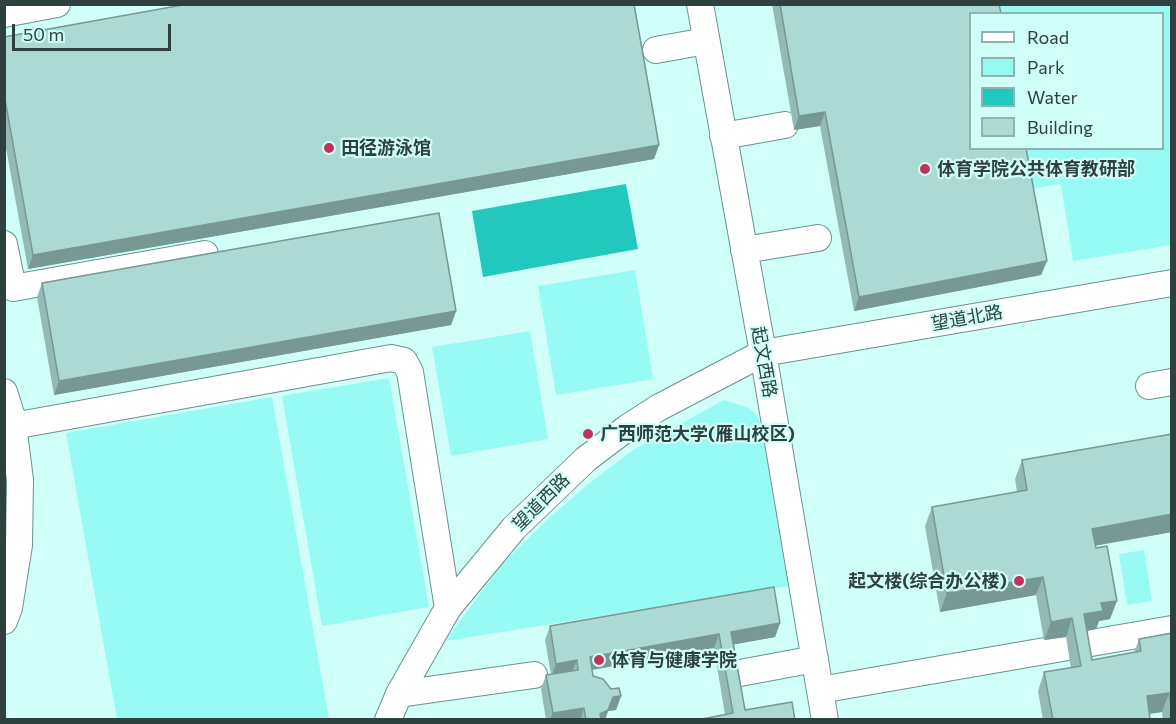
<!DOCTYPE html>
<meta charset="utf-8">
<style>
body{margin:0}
#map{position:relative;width:1176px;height:724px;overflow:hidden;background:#d0fffa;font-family:Commissioner,sans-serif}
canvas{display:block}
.frame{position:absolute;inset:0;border:6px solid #2e413f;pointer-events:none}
.legend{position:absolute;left:969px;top:12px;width:195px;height:138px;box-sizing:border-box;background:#d0fffa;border:2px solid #8fb3af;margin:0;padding:8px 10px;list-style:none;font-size:18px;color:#2e413f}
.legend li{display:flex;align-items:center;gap:12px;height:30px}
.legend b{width:30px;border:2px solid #8fb3af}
.scale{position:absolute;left:12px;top:24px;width:159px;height:27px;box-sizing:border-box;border:3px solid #2e413f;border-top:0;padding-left:8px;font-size:18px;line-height:21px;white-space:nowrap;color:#2e413f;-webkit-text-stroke:4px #d0fffa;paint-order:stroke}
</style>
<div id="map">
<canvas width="1176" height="724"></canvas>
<div class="frame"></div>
<ul class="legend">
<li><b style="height:8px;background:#fff"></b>Road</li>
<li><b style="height:16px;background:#97fbf3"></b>Park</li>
<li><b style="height:16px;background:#22c7be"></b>Water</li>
<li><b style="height:16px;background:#abd9d4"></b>Building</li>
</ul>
<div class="scale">50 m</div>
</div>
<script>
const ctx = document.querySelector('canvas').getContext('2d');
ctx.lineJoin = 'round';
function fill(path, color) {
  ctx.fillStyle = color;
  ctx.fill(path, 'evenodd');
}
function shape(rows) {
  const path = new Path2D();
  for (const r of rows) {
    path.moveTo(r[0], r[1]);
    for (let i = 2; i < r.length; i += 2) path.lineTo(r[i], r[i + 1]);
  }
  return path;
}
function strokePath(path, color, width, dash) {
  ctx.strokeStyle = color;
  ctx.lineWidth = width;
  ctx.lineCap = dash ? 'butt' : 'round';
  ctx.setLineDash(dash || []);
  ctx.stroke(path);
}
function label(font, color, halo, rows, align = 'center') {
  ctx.font = font + ' Commissioner,"Noto Sans SC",sans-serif';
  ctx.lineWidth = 4.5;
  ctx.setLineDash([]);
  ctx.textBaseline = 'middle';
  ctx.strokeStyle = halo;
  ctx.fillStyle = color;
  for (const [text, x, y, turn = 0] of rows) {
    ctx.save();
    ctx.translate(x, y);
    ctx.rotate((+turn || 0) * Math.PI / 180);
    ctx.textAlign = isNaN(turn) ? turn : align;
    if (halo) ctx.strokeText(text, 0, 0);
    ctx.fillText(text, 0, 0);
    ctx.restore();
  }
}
fill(shape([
 [992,5,1171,5,1171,245,1073,261,1061,184,1026,190,1018,149,1162,148,1162,14,993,13],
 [635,270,653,379,556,395,538,286],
 [530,331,548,439,451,456,432,347],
 [389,378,429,607,322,626,282,396],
 [272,397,329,719,117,719,66,433],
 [724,400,747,407,756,414,765,433,789,586,445,641,502,564,548,519,587,485,633,450],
 [1144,550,1152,601,1127,605,1119,554]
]), '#97fbf3');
fill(shape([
 [626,184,638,249,483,277,472,211]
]), '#22c7be');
const minor = shape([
 [700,4,763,353,825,720],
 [4,14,57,4],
 [656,50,706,41],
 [723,136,785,125],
 [4,244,13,288,205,254],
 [744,250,818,238],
 [1149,386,1172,382],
 [4,392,12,417,20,480,19,545,9,608,4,621],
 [13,426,391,358,404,361,410,372,448,608],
 [740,673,815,659],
 [820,690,1172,629],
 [399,694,534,675],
 [388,720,399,694,448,608,514,528,586,459,627,428,658,408,763,353,1172,283]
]);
strokePath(minor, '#68938f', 28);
strokePath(minor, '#fff', 26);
fill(shape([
 [772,4,999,4,1047,261,1041,275,854,311,820,126,794,130],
 [4,37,659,145,654,159,28,269,4,137],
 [42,283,456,311,451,325,54,395,37,297],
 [1172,434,1172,532,1095,546,1110,619,1099,621,1096,629,1087,631,1092,660,1134,653,1139,639,1172,633,1172,720,1163,720,1162,712,1150,714,1150,720,1043,720,1038,691,1044,672,1071,668,1066,637,1044,640,1036,595,940,612,925,526,932,507,1017,492,1015,479,1022,460],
 [780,623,775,637,734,644,745,710,725,715,714,648,592,670,593,676,621,696,616,710,608,711,605,720,546,720,541,689,546,675,551,674,545,640,550,626]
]), '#93bbb6');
fill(shape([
 [825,112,820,126,794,130,799,116],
 [659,145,654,159,28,269,33,255],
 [1047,261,1041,275,854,311,859,297],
 [456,311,451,325,54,395,59,381],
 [1172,514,1172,532,1086,547,1092,529],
 [1043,577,1036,595,940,612,947,593],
 [1117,601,1110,619,1099,621,1096,629,1077,633,1084,614,1101,603],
 [1072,618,1066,637,1044,640,1051,622],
 [780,623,775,637,726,646,731,632],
 [719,634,714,648,585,671,590,657],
 [577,660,571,674,551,678,556,664],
 [1169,693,1162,712,1140,715,1147,696],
 [621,696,616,710,608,711,605,720,599,720,600,714,613,697],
 [584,708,580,720,550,720,553,713],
 [1172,711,1172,720,1168,720]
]), '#789894');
const building = shape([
 [188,4,634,4,659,145,33,255,4,94,4,37,188,4],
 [780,4,999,4,1001,14,970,14,970,148,1026,148,1047,261,859,297,825,112,799,116,780,4],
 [439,213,456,311,59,381,42,283,439,213],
 [1172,434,1172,514,1092,529,1096,548,1107,546,1117,601,1101,603,1103,611,1084,614,1092,660,1141,651,1139,639,1172,633,1172,708,1169,693,1147,696,1150,719,1145,720,1053,720,1044,672,1081,666,1072,618,1051,622,1043,577,947,593,932,507,1027,490,1022,460,1172,434],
 [774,587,780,623,731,632,745,710,792,702,795,720,697,720,733,713,719,634,590,657,593,676,603,679,611,689,619,688,621,696,613,697,608,710,600,714,601,720,586,720,584,708,553,713,546,675,578,670,577,660,556,664,550,626,774,587]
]);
fill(building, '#abd9d4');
strokePath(building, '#789894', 1.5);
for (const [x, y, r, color] of [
 [329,148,6,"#c2335c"],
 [925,169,6,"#c2335c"],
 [588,434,6,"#c2335c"],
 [1019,581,6,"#c2335c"],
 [599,660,6,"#c2335c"]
]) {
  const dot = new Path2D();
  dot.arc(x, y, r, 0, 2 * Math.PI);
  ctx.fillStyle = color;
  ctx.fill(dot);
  strokePath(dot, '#d0fffa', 2);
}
label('bold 18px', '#2e413f', '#d0fffa', [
 ["田径游泳馆",341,148],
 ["体育学院公共体育教研部",937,169],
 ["广西师范大学(雁山校区)",600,434],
 ["起文楼(综合办公楼)",1007,581,"right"],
 ["体育与健康学院",611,660]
], 'left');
label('18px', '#2e413f', '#d0fffa', [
 ["望道北路",967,318,-10],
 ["起文西路",764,362,80],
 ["望道西路",541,502,-45]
]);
</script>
